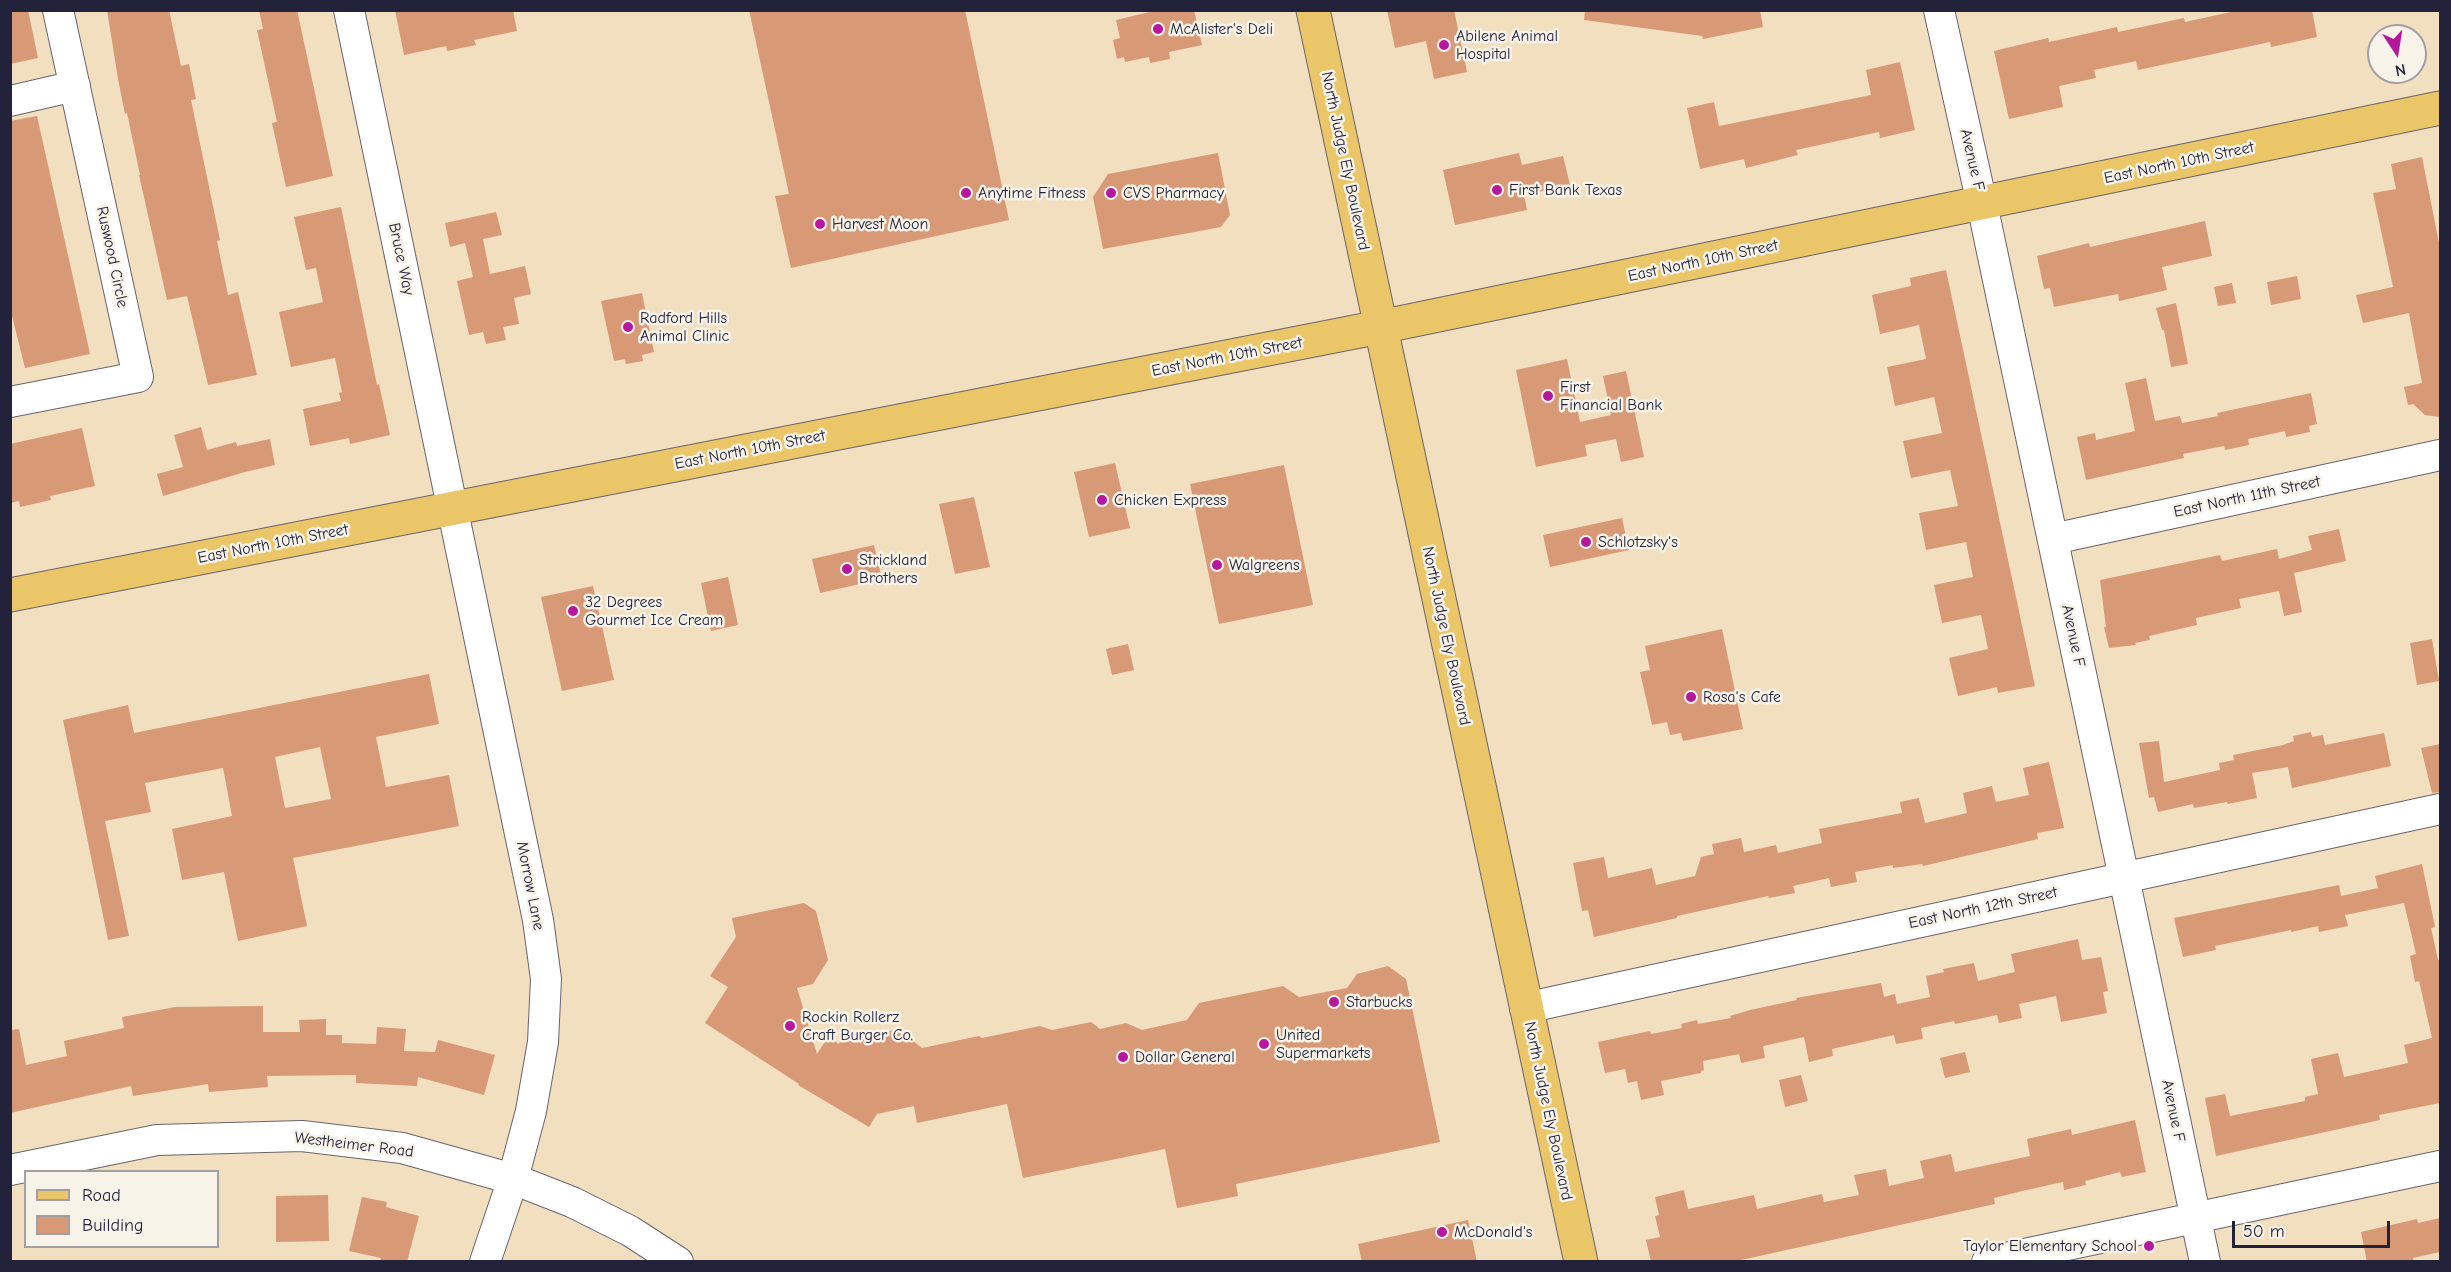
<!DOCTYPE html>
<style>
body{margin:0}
#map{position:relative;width:2451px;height:1272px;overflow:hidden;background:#f1dfc0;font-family:"Comic Neue",sans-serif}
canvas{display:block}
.frame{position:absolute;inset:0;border:12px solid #22223b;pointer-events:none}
.legend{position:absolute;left:24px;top:1170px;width:195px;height:78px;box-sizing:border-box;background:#f7f3e8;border:2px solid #a29fa3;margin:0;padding:8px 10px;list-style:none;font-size:18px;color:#22223b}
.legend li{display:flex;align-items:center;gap:12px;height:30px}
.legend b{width:30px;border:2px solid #a29fa3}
.north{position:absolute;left:2367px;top:24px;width:60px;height:60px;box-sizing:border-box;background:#f7f3e8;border:2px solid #a29fa3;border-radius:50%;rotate:168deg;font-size:16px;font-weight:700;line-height:24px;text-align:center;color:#22223b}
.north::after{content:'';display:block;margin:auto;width:21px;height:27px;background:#b5179e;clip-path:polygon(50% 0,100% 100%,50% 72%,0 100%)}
.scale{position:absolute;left:2232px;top:1221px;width:158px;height:27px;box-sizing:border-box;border:3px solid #22223b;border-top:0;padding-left:8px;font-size:18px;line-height:21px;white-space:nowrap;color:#22223b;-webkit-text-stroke:4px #f7f3e8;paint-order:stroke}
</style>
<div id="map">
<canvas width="2451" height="1272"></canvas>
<div class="frame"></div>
<ul class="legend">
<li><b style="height:8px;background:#ebc669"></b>Road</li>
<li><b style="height:16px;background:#d89976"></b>Building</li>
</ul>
<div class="north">N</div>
<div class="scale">50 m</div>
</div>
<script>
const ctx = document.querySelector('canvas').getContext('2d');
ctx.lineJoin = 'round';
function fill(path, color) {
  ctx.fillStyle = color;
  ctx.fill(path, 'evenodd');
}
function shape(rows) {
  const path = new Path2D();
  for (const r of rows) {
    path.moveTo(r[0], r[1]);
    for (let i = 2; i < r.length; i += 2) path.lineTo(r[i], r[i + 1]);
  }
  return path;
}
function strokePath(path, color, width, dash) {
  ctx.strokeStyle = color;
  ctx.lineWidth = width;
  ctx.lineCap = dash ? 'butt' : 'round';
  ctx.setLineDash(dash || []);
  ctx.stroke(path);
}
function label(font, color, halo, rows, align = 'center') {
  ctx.font = font + ' "Comic Neue",sans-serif';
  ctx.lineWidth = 5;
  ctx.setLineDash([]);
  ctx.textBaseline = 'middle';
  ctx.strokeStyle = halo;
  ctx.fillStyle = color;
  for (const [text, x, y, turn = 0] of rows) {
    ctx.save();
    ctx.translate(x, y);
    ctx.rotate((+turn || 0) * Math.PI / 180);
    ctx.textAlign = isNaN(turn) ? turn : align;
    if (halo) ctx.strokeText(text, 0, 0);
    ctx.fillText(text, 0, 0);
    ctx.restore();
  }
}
fill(shape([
 [10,10,28,10,38,58,10,64],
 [107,10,169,10,181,66,189,64,196,99,191,100,220,240,217,241,228,295,238,292,257,375,208,385,187,296,167,300,139,175,140,175,127,113,125,114,118,79],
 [259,10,297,10,333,176,286,187,272,123,277,122,257,30,263,29],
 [395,10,513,10,517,31,474,40,476,45,447,51,446,46,404,55],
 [749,10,965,10,1009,220,791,268,775,196,789,194],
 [1158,10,1194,10,1202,45,1169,52,1170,59,1150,63,1149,57,1125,62,1124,57,1117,59,1113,40,1120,38,1116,20],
 [1387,10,1454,10,1467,72,1434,79,1426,41,1395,48],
 [1585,10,1760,10,1763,27,1703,39,1702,36,1584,20],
 [2240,10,2312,10,2317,37,2271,47,2270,42,2138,70,2136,61,2094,70,2096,78,2059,86,2063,107,2009,119,1994,51,2048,38,2049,42,2117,27,2118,32,2184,18,2185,22],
 [1900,62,1915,130,1880,138,1879,132,1796,150,1798,155,1746,168,1744,159,1700,169,1687,108,1714,102,1719,126,1871,95,1866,70],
 [37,116,90,354,25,368,10,308,10,121],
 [1218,153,1230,215,1221,227,1103,249,1093,197,1108,174],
 [1519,153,1522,165,1563,156,1570,185,1524,195,1527,210,1455,225,1443,170],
 [2422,157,2440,248,2440,417,2425,415,2413,404,2408,405,2404,387,2422,383,2409,313,2363,323,2356,295,2393,287,2373,193,2396,189,2391,164],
 [341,207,377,385,379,384,390,435,350,444,349,438,310,446,303,409,341,401,339,393,342,392,335,358,291,367,279,312,323,302,316,268,306,270,294,217],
 [496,212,502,235,483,239,490,274,525,266,531,294,514,298,519,324,503,327,506,340,486,344,483,332,469,335,457,281,473,277,465,243,450,247,445,223],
 [2205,221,2212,256,2162,267,2167,290,2119,301,2118,294,2054,307,2050,288,2044,289,2037,256,2089,243,2090,247],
 [1946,270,2035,686,1998,693,1997,687,1958,696,1949,658,1988,649,1981,615,1942,623,1934,585,1973,577,1966,542,1926,550,1919,513,1958,506,1950,470,1911,478,1903,441,1942,433,1934,397,1895,406,1887,367,1926,359,1919,325,1880,334,1872,295,1911,286,1910,278],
 [2297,276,2301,299,2271,305,2267,282],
 [2232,283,2236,303,2218,306,2214,287],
 [642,293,654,352,642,355,643,361,626,364,625,359,614,361,601,301],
 [2176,303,2188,364,2171,367,2164,330,2162,330,2156,308],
 [1567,359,1580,422,1611,415,1603,376,1626,371,1644,457,1621,462,1616,439,1585,445,1587,456,1536,467,1516,370],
 [2146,378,2155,421,2180,416,2182,423,2218,416,2217,413,2311,393,2317,424,2309,426,2310,432,2286,437,2285,431,2248,439,2249,445,2225,450,2224,446,2183,454,2184,458,2086,480,2077,437,2095,433,2096,440,2135,431,2125,383],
 [201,427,207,450,236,442,237,446,270,439,275,465,245,472,163,496,157,474,183,467,174,435],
 [82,428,95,486,50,496,51,500,20,507,19,501,10,503,10,444],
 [1115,463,1130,528,1089,537,1074,472],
 [1284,465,1313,605,1219,624,1190,484],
 [974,497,990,567,955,574,939,504],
 [1622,518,1629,550,1550,567,1543,535],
 [2339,529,2346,561,2294,573,2302,612,2284,616,2279,591,2239,599,2241,608,2196,618,2197,625,2149,636,2150,640,2135,643,2136,645,2109,648,2104,627,2106,627,2100,580,2220,555,2222,561,2277,549,2279,559,2312,550,2308,536],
 [874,545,882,579,820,593,812,559],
 [728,577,738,625,711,631,701,583],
 [593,586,614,680,562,691,541,597],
 [1722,629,1743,729,1683,741,1681,733,1670,735,1667,722,1652,725,1640,672,1650,670,1645,646],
 [2432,639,2439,681,2417,685,2410,643],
 [1128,644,1134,670,1112,675,1106,649],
 [429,674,439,724,376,737,386,787,449,775,459,826,293,858,307,926,238,941,224,872,182,880,172,829,232,816,223,768,145,783,151,812,105,821,129,936,108,940,63,720,128,705,134,733],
 [320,747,331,799,285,808,275,757],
 [2311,732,2312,737,2323,735,2325,745,2384,733,2391,766,2292,788,2288,767,2252,773,2257,798,2228,804,2227,802,2194,808,2193,804,2158,812,2154,797,2149,798,2139,743,2159,741,2164,782,2220,770,2219,763,2234,760,2233,755,2283,745,2294,741,2293,736],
 [2440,744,2440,792,2432,793,2421,748],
 [2049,762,2064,828,2037,833,2038,839,1923,866,1922,864,1893,868,1893,865,1855,872,1857,882,1831,887,1829,878,1793,886,1795,893,1769,898,1768,896,1677,916,1677,918,1594,937,1588,910,1582,911,1573,863,1604,857,1608,878,1652,868,1656,885,1695,876,1701,857,1714,854,1712,844,1741,838,1744,852,1776,845,1778,853,1822,843,1819,829,1902,813,1900,802,1919,798,1925,823,1967,813,1963,793,1992,786,1996,802,2029,795,2023,768],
 [2422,864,2435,927,2431,928,2438,960,2440,959,2440,1103,2379,1115,2380,1120,2216,1156,2205,1098,2225,1094,2230,1116,2305,1101,2305,1097,2318,1094,2311,1059,2338,1053,2344,1077,2408,1063,2404,1045,2432,1038,2419,981,2415,982,2410,956,2416,954,2404,903,2345,915,2348,926,2319,932,2318,926,2291,932,2291,930,2215,946,2216,950,2183,957,2174,918,2339,885,2341,896,2378,888,2375,876],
 [804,903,816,911,828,960,813,984,797,988,817,1054,828,1037,839,1044,843,1037,849,1041,898,1029,922,1048,979,1036,982,1038,1040,1026,1052,1030,1091,1022,1100,1029,1126,1023,1142,1030,1187,1020,1199,1003,1283,986,1299,997,1347,988,1357,974,1388,966,1406,979,1440,1142,1236,1184,1238,1196,1177,1208,1165,1149,1023,1178,1007,1104,917,1123,914,1106,877,1114,869,1127,798,1085,799,1084,705,1023,728,987,710,976,736,937,732,918],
 [2078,939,2082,960,2101,957,2108,991,2103,992,2107,1013,2061,1022,2056,996,2019,1004,2022,1018,1999,1023,1997,1015,1955,1024,1954,1021,1921,1028,1923,1039,1896,1044,1894,1035,1832,1049,1833,1056,1809,1062,1804,1037,1763,1046,1765,1058,1741,1063,1739,1054,1703,1061,1704,1070,1701,1071,1701,1073,1661,1081,1664,1095,1641,1100,1637,1081,1628,1083,1625,1069,1605,1073,1598,1042,1650,1031,1651,1034,1682,1028,1681,1024,1697,1020,1698,1024,1731,1018,1730,1016,1750,1010,1797,1000,1796,998,1881,983,1884,997,1895,994,1897,1004,1930,997,1926,976,1944,972,1943,969,1974,963,1978,981,2015,972,2011,954],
 [263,1006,263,1032,300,1032,299,1020,326,1019,326,1035,342,1035,342,1043,376,1044,377,1027,406,1029,404,1051,435,1052,438,1040,495,1055,484,1095,418,1077,417,1086,356,1083,356,1075,267,1076,268,1087,209,1092,208,1084,133,1096,131,1086,10,1113,10,1030,19,1029,26,1065,67,1056,64,1041,124,1028,122,1017,175,1007],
 [1965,1052,1970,1072,1945,1078,1940,1058],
 [1801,1075,1808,1101,1785,1107,1779,1080],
 [2135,1120,2146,1172,2122,1177,2120,1172,2085,1181,2086,1185,2064,1190,2063,1182,2022,1191,1994,1198,1995,1204,1732,1262,1651,1262,1646,1240,1660,1237,1655,1216,1659,1215,1655,1197,1684,1190,1688,1209,1754,1195,1757,1209,1822,1194,1824,1202,1859,1195,1854,1175,1886,1169,1889,1186,1924,1178,1920,1161,1951,1154,1955,1172,2030,1156,2027,1139,2071,1129,2072,1135],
 [328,1195,329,1241,276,1242,276,1196],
 [362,1197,387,1202,386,1207,419,1216,407,1262,380,1262,381,1258,349,1251],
 [2440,1218,2440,1252,2413,1258,2414,1262,2367,1262,2361,1232,2417,1219,2418,1223],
 [1468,1220,1477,1262,1362,1262,1358,1244]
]), '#d89976');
const minor = shape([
 [349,10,519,829,538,920,546,979,543,1042,531,1111,513,1179,485,1262],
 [1939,10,1982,204,2205,1262],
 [10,101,75,86],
 [10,402,138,377,58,10],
 [2053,539,2440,455],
 [1525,1008,2440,809],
 [10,1170,157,1140,302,1136,402,1148,513,1179,572,1202,630,1231,678,1262],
 [1987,1262,2440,1166]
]);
const major = shape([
 [1313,10,1581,1262],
 [10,595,1380,327,2440,108]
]);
strokePath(minor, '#6a646a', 32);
strokePath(major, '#6a646a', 35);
strokePath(minor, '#fff', 30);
strokePath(major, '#ebc669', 33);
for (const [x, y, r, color] of [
 [1158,29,6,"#b5179e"],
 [1444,45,6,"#b5179e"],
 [1497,190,6,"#b5179e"],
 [966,193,6,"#b5179e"],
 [1111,193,6,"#b5179e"],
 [820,224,6,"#b5179e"],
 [628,327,6,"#b5179e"],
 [1548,396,6,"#b5179e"],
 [1102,500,6,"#b5179e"],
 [1586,542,6,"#b5179e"],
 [1217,565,6,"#b5179e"],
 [847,569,6,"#b5179e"],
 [573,611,6,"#b5179e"],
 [1691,697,6,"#b5179e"],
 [1334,1002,6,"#b5179e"],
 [790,1026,6,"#b5179e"],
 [1264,1044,6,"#b5179e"],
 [1123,1057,6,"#b5179e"],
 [1442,1232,6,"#b5179e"],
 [2149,1246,6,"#b5179e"]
]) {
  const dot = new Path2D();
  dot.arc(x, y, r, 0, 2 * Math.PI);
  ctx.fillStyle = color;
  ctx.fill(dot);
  strokePath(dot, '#f7f3e8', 2);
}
label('16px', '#22223b', '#f7f3e8', [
 ["McAlister's Deli",1170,29],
 ["Abilene Animal",1456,36],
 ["Hospital",1456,54],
 ["First Bank Texas",1509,190],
 ["Anytime Fitness",978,193],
 ["CVS Pharmacy",1123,193],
 ["Harvest Moon",832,224],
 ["Radford Hills",640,318],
 ["Animal Clinic",640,336],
 ["First",1560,387],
 ["Financial Bank",1560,405],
 ["Chicken Express",1114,500],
 ["Schlotzsky's",1598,542],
 ["Strickland",859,560],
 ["Brothers",859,578],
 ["Walgreens",1229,565],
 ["32 Degrees",585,602],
 ["Gourmet Ice Cream",585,620],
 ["Rosa's Cafe",1703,697],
 ["Starbucks",1346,1002],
 ["Rockin Rollerz",802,1017],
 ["Craft Burger Co.",802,1035],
 ["United",1276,1035],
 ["Supermarkets",1276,1053],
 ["Dollar General",1135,1057],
 ["McDonald's",1454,1232],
 ["Taylor Elementary School",2137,1246,"right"]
], 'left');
label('16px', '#22223b', '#f7f3e8', [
 ["Avenue F",1972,160,77],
 ["North Judge Ely Boulevard",1345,161,78],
 ["East North 10th Street",2179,163,-12],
 ["Ruswood Circle",112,257,78],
 ["Bruce Way",401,259,78],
 ["East North 10th Street",1703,261,-12],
 ["East North 10th Street",1227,357,-11],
 ["East North 10th Street",750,450,-11],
 ["East North 11th Street",2247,497,-12],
 ["East North 10th Street",273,544,-11],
 ["North Judge Ely Boulevard",1446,636,78],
 ["Avenue F",2073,636,78],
 ["Morrow Lane",530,886,79],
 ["East North 12th Street",1983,908,-12],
 ["North Judge Ely Boulevard",1548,1111,78],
 ["Avenue F",2173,1111,78],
 ["Westheimer Road",354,1145,7]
]);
</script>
